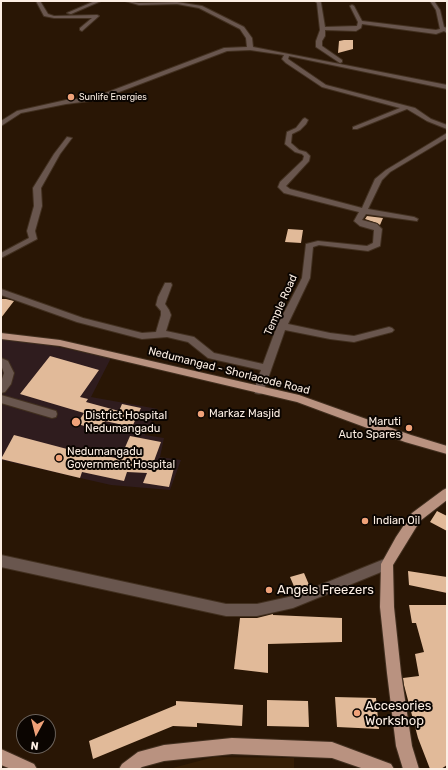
<!DOCTYPE html>
<style>
body{margin:0}
#map{position:relative;width:448px;height:770px;overflow:hidden;background:#291605;font-family:Rubik,sans-serif}
canvas{display:block}
.frame{position:absolute;inset:0;border:2px solid #fceee3;pointer-events:none}
.north{position:absolute;left:16px;top:714px;width:40px;height:40px;box-sizing:border-box;background:#0b0501;border:1px solid #6b625b;border-radius:50%;rotate:187deg;font-size:11px;font-weight:700;line-height:16px;text-align:center;color:#fceee3}
.north::after{content:'';display:block;margin:auto;width:14px;height:18px;background:#f0a279;clip-path:polygon(50% 0,100% 100%,50% 72%,0 100%)}
</style>
<div id="map">
<canvas width="448" height="770"></canvas>
<div class="frame"></div>
<div class="north">N</div>
</div>
<script>
const ctx = document.querySelector('canvas').getContext('2d');
ctx.lineJoin = 'round';
function fill(path, color) {
  ctx.fillStyle = color;
  ctx.fill(path, 'evenodd');
}
function shape(rows) {
  const path = new Path2D();
  for (const r of rows) {
    path.moveTo(r[0], r[1]);
    for (let i = 2; i < r.length; i += 2) path.lineTo(r[i], r[i + 1]);
  }
  return path;
}
function strokePath(path, color, width, dash) {
  ctx.strokeStyle = color;
  ctx.lineWidth = width;
  ctx.lineCap = dash ? 'butt' : 'round';
  ctx.setLineDash(dash || []);
  ctx.stroke(path);
}
function label(font, color, halo, rows, align = 'center') {
  ctx.font = font + ' Rubik,sans-serif';
  ctx.lineWidth = 4;
  ctx.setLineDash([]);
  ctx.textBaseline = 'middle';
  ctx.strokeStyle = halo;
  ctx.fillStyle = color;
  for (const [text, x, y, turn = 0] of rows) {
    ctx.save();
    ctx.translate(x, y);
    ctx.rotate((+turn || 0) * Math.PI / 180);
    ctx.textAlign = isNaN(turn) ? turn : align;
    if (halo) ctx.strokeText(text, 0, 0);
    ctx.fillText(text, 0, 0);
    ctx.restore();
  }
}
fill(shape([
 [214,757,294,758,294,769,169,769]
]), '#361e06');
fill(shape([
 [1,339,35,342,111,358,91,397,158,409,145,435,164,438,160,457,181,460,170,490,111,485,1,460]
]), '#2f1c1e');
fill(shape([
 [344,40,353,40,353,49,338,53,339,41],
 [367,216,383,218,380,225,377,223,365,219],
 [288,229,303,230,301,243,285,242],
 [1,299,6,299,14,301,1,318],
 [50,356,99,370,80,397,88,399,86,402,119,411,122,404,141,408,132,427,105,421,100,430,77,424,84,413,20,394],
 [14,435,86,454,98,454,120,459,130,436,161,442,154,461,175,464,169,487,143,483,147,473,127,472,124,481,82,472,80,478,1,459],
 [437,511,447,516,447,531,430,522],
 [408,571,447,577,447,593,409,585],
 [304,573,310,587,296,591,290,577],
 [409,605,447,605,447,765,441,769,430,769,418,738,404,685,403,678,419,676,415,654,424,652,416,623,412,623],
 [273,614,273,615,342,618,342,642,268,644,268,673,234,669,240,618,257,618],
 [335,697,376,698,379,729,337,727],
 [267,700,308,701,309,727,267,726],
 [176,701,243,705,242,726,197,723,197,727,173,726,93,759,89,741,176,705]
]), '#e1ba99');
const minor = shape([
 [36,1,40,1,48,14,54,16,97,15,99,16,82,31,80,30,80,28,92,18,54,18,44,16,36,1],
 [95,1,101,1,71,14,67,13,95,1],
 [125,1,139,3,177,2,202,6,244,27,252,38,253,47,447,85,447,89,289,56,288,59,326,85,415,108,431,119,447,125,447,129,427,121,407,109,357,129,353,129,353,127,400,108,322,87,286,63,282,59,284,55,250,50,227,51,98,100,66,104,21,113,1,126,1,121,17,111,66,100,95,97,224,48,247,47,246,38,240,29,199,8,177,4,139,5,125,1],
 [315,1,320,1,321,3,325,27,357,26,358,22,350,6,352,5,354,6,362,21,436,30,440,29,436,10,430,1,434,1,440,10,444,27,447,28,447,33,444,31,436,34,362,24,361,28,356,31,325,30,325,36,322,41,322,46,342,60,342,62,340,63,316,47,316,41,320,30,317,3,315,1],
 [305,118,308,120,306,124,300,130,292,134,291,143,299,150,306,152,310,156,309,161,286,186,290,189,362,208,375,179,386,170,447,133,447,138,390,172,382,180,368,209,414,217,418,219,417,221,366,214,362,220,377,224,382,229,380,246,368,251,319,245,313,247,310,278,288,324,330,333,354,336,389,327,392,328,394,330,392,332,354,342,330,339,285,330,264,390,263,393,259,394,255,393,254,390,261,370,208,358,188,342,167,337,142,339,77,322,1,295,1,289,83,318,142,333,156,332,161,315,161,311,156,305,158,297,165,283,171,283,172,285,165,304,169,310,171,315,166,331,194,337,214,353,263,364,277,326,302,278,306,244,318,241,367,246,373,243,374,230,360,226,354,221,359,212,284,193,278,187,280,182,303,160,304,156,302,154,295,152,285,144,287,132,296,128,303,119,305,118],
 [67,137,72,138,60,154,41,188,42,206,35,231,37,239,1,258,1,253,29,238,27,231,34,206,33,188,54,154,67,137],
 [1,358,8,361,14,373,11,384,5,392,1,393,1,382,4,373,1,365,1,358],
 [1,395,56,411,57,414,56,417,52,418,1,403,1,395],
 [1,555,226,604,257,604,293,596,387,558,391,560,393,564,391,568,293,608,257,616,226,616,1,567,1,555]
]);
const major = shape([
 [1,333,60,340,299,395,411,435,447,446,447,454,405,442,297,402,60,346,1,339,1,333],
 [447,488,447,500,420,521,393,565,394,607,401,673,412,746,419,769,403,769,396,746,387,673,380,607,381,564,396,537,412,513,443,490,447,488],
 [232,738,332,742,391,764,394,769,364,769,332,758,232,754,164,761,142,767,139,769,119,769,122,764,138,752,164,745,232,738],
 [1,749,34,764,37,769,11,769,1,765,1,749]
]);
strokePath(minor, '#423020', 2);
strokePath(major, '#423020', 2);
fill(minor, '#69564e');
fill(major, '#b99280');
for (const [x, y, r, color] of [
 [71,97,4,"#f0a279"],
 [201,414,4,"#f0a279"],
 [76,422,5,"#f0a279"],
 [409,428,4,"#f0a279"],
 [59,458,4,"#f0a279"],
 [365,521,4,"#f0a279"],
 [269,590,4,"#f0a279"],
 [357,713,4,"#f0a279"]
]) {
  const dot = new Path2D();
  dot.arc(x, y, r, 0, 2 * Math.PI);
  ctx.fillStyle = color;
  ctx.fill(dot);
  strokePath(dot, '#0b0501', 1.5);
}
label('9px', '#fceee3', '#0b0501', [
 ["Sunlife Energies",79,97]
], 'left');
label('11px', '#fceee3', '#0b0501', [
 ["Temple Road",281,305,-66],
 ["Nedumangad - Shorlacode Road",229,371,14]
]);
label('11px', '#fceee3', '#0b0501', [
 ["Markaz Masjid",209,414],
 ["District Hospital",85,416],
 ["Nedumangadu",85,429],
 ["Maruti",401,422,"right"],
 ["Auto Spares",401,435,"right"],
 ["Nedumangadu",67,452],
 ["Government Hospital",67,465],
 ["Indian Oil",373,521]
], 'left');
label('13px', '#fceee3', '#0b0501', [
 ["Angels Freezers",277,590],
 ["Accesories",365,706],
 ["Workshop",365,721]
], 'left');
</script>
